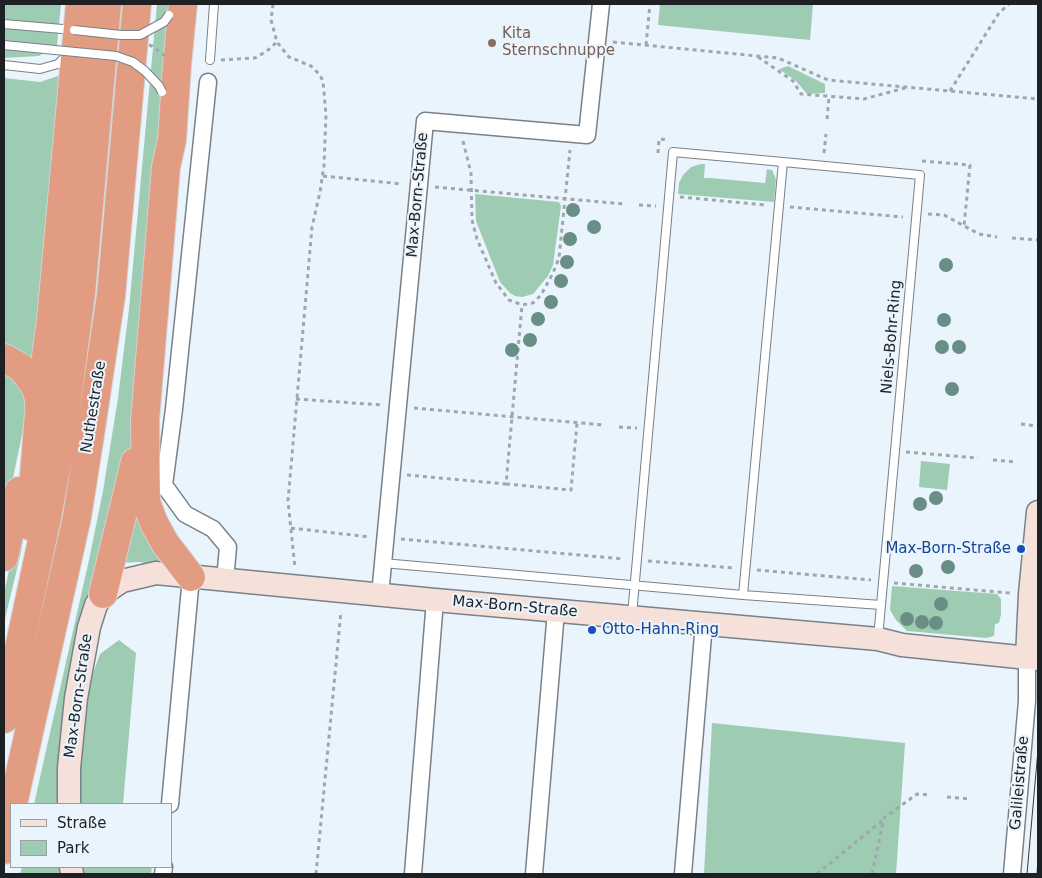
<!DOCTYPE html>
<meta charset="utf-8">
<style>
body{margin:0}
#map{position:relative;width:1042px;height:878px;overflow:hidden;background:#eaf4fd;font-family:"DejaVu Sans",sans-serif}
canvas{display:block}
.frame{position:absolute;inset:0;border:5px solid #1d2124;pointer-events:none}
.legend{position:absolute;left:10px;top:803px;width:162px;height:65px;box-sizing:border-box;background:#eaf4fd;border:1px solid #98a0a6;margin:0;padding:6px 9px;list-style:none;font-size:15px;color:#1d2124}
.legend li{display:flex;align-items:center;gap:10px;height:25px}
.legend b{width:25px;border:1px solid #98a0a6}
</style>
<div id="map">
<canvas width="1042" height="878"></canvas>
<div class="frame"></div>
<ul class="legend">
<li><b style="height:6px;background:#f6e1da"></b>Straße</li>
<li><b style="height:14px;background:#9eccb3"></b>Park</li>
</ul>
</div>
<script>
const ctx = document.querySelector('canvas').getContext('2d');
ctx.lineJoin = 'round';
function fill(path, color) {
  ctx.fillStyle = color;
  ctx.fill(path, 'evenodd');
}
function shape(rows) {
  const path = new Path2D();
  for (const r of rows) {
    path.moveTo(r[0], r[1]);
    for (let i = 2; i < r.length; i += 2) path.lineTo(r[i], r[i + 1]);
  }
  return path;
}
function strokePath(path, color, width, dash) {
  ctx.strokeStyle = color;
  ctx.lineWidth = width;
  ctx.lineCap = dash ? 'butt' : 'round';
  ctx.setLineDash(dash || []);
  ctx.stroke(path);
}
function label(font, color, halo, rows, align = 'center') {
  ctx.font = font + ' "DejaVu Sans",sans-serif';
  ctx.lineWidth = 4;
  ctx.setLineDash([]);
  ctx.textBaseline = 'middle';
  ctx.strokeStyle = halo;
  ctx.fillStyle = color;
  for (const [text, x, y, turn = 0] of rows) {
    ctx.save();
    ctx.translate(x, y);
    ctx.rotate((+turn || 0) * Math.PI / 180);
    ctx.textAlign = isNaN(turn) ? turn : align;
    if (halo) ctx.strokeText(text, 0, 0);
    ctx.fillText(text, 0, 0);
    ctx.restore();
  }
}
fill(shape([
 [4,4,61,4,57,45,39,56,4,58],
 [157,4,169,4,130,464,81,621,61,804,34,804,89,560,103,491,118,398,129,309],
 [660,4,813,4,810,40,658,25],
 [788,66,825,84,825,93,807,94,796,81,779,69],
 [61,75,36,366,4,348,4,78,40,82],
 [701,164,705,164,704,178,710,178,765,183,767,169,772,170,776,179,774,202,678,194,679,183,683,175,691,167],
 [475,194,559,202,561,206,553,265,548,276,533,294,522,297,515,296,510,293,500,282,476,221],
 [4,367,23,390,25,400,25,417,21,440,4,520],
 [921,461,950,464,947,490,919,487],
 [135,504,161,556,157,563,152,564,139,562,119,563],
 [22,512,26,522,21,552,4,623,4,593],
 [892,586,997,594,1001,599,1001,614,999,623,995,624,994,636,986,638,907,631,896,620,890,610],
 [119,640,136,653,123,804,80,804,80,750,89,684,100,654],
 [712,723,905,743,896,874,704,874],
 [22,867,63,867,63,874,20,874],
 [82,867,152,867,151,874,82,874]
]), '#9eccb3');
const lane = shape([
 [4,24,74,30],
 [210,60,214,4],
 [4,65,40,69,58,64,68,54],
 [383,563,743,595,881,605],
 [743,595,783,162],
 [632,615,673,152,783,162,920,175,878,638]
]);
const street = shape([
 [208,82,174,409,164,485,185,514,213,529,228,547,225,580],
 [380,595,425,121,587,135,601,4],
 [170,804,191,577],
 [163,874,164,867],
 [413,874,435,600],
 [534,874,556,611],
 [683,874,704,623],
 [1012,874,1027,701,1027,658]
]);
const secondary = shape([
 [1027,658,1030,594,1038,512],
 [69,804,69,768,76,698,89,627,96,605,103,594,122,581,156,573,435,600,878,639,902,645,1038,659],
 [71,867,72,874]
]);
const highway = shape([
 [183,4,177,65,172,140,166,167,145,420,146,502,154,523,165,543,191,577],
 [4,358,20,367,27,375,35,386,40,401,39,405],
 [30,526,40,401,51,320,80,4],
 [4,557,19,491],
 [103,594,135,462],
 [4,719,47,517,62,436,81,293,107,4],
 [13,804,77,517,90,435,111,296,137,4],
 [4,850,11,813]
]);
strokePath(lane, '#798189', 10);
strokePath(street, '#798189', 19);
strokePath(secondary, '#798189', 25);
strokePath(highway, '#d2d3d3', 30);
strokePath(shape([
 [273,4,271,20,277,42,289,57,311,66,320,75,323,81,326,115,324,165,320,192,312,227,288,501,295,568],
 [613,42,778,58,828,80,1038,99],
 [646,45,650,4],
 [758,57,793,81,801,94,864,99,905,88],
 [221,60,255,58,267,51,277,42],
 [950,91,999,13,1009,4],
 [827,119,829,97],
 [463,141,471,173,472,220,477,239,496,283,509,300,522,305,533,303,541,295,553,273,559,258,570,150],
 [658,153,659,139,669,140],
 [824,153,826,134],
 [922,161,970,165,964,226],
 [323,176,402,184],
 [435,187,624,204],
 [680,197,766,205],
 [639,205,656,206],
 [790,207,903,217],
 [928,214,944,215,979,234,997,237],
 [1012,238,1038,240],
 [296,399,382,405],
 [414,408,604,425],
 [1021,424,1038,426],
 [619,427,637,428],
 [906,452,978,458],
 [993,460,1017,462],
 [407,475,506,484,522,305],
 [506,484,571,490,577,423],
 [291,528,370,537],
 [401,539,624,559],
 [648,561,734,568],
 [757,570,871,580],
 [894,583,1010,593],
 [947,797,971,799],
 [316,874,341,611],
 [817,874,884,819],
 [872,874,884,818,917,794,931,795]
]), '#9fa7ad', 3, [4, 4]);
strokePath(lane, '#fff', 8);
strokePath(street, '#fff', 16);
strokePath(secondary, '#f6e1da', 22);
strokePath(highway, '#e29c82', 28);
strokePath(shape([
 [1027,874,1038,750],
 [1037,874,1038,858]
]), '#35393d', 1);
const laneBridge = shape([
 [74,30,121,35,140,35,164,22,169,15],
 [4,45,116,56,133,62,145,71,159,86,162,92]
]);
strokePath(laneBridge, '#798189', 10, []);
strokePath(shape([
 [149,45,152,46,165,56]
]), '#9fa7ad', 3, [4, 4]);
strokePath(laneBridge, '#fff', 8);
ctx.fillStyle = '#698e86';
for (const [x, y] of [
 [573,210],
 [594,227],
 [570,239],
 [567,262],
 [946,265],
 [561,281],
 [551,302],
 [538,319],
 [944,320],
 [530,340],
 [942,347],
 [959,347],
 [512,350],
 [952,389],
 [936,498],
 [920,504],
 [948,567],
 [916,571],
 [941,604],
 [907,619],
 [922,622],
 [936,623]
]) {
  ctx.beginPath();
  ctx.arc(x, y, 7, 0, 2 * Math.PI);
  ctx.fill();
}
for (const [x, y, r, color] of [
 [492,43,5,"#8d6e63"],
 [1021,549,5,"#1a4fb4"],
 [592,630,5,"#1a4fb4"]
]) {
  const dot = new Path2D();
  dot.arc(x, y, r, 0, 2 * Math.PI);
  ctx.fillStyle = color;
  ctx.fill(dot);
  strokePath(dot, '#eaf4fd', 2);
}
label('15px', '#785e54', '#eaf4fd', [
 ["Kita",502,34],
 ["Sternschnuppe",502,51]
], 'left');
label('15px', '#1d2124', '#eaf4fd', [
 ["Max-Born-Straße",418,195,-85],
 ["Niels-Bohr-Ring",892,337,-85],
 ["Nuthestraße",94,407,-81],
 ["Max-Born-Straße",515,607,5],
 ["Max-Born-Straße",79,696,-82],
 ["Galileistraße",1020,783,-85]
]);
label('15px', '#164399', '#eaf4fd', [
 ["Max-Born-Straße",1011,549],
 ["Otto-Hahn-Ring",602,630,"left"]
], 'right');
</script>
